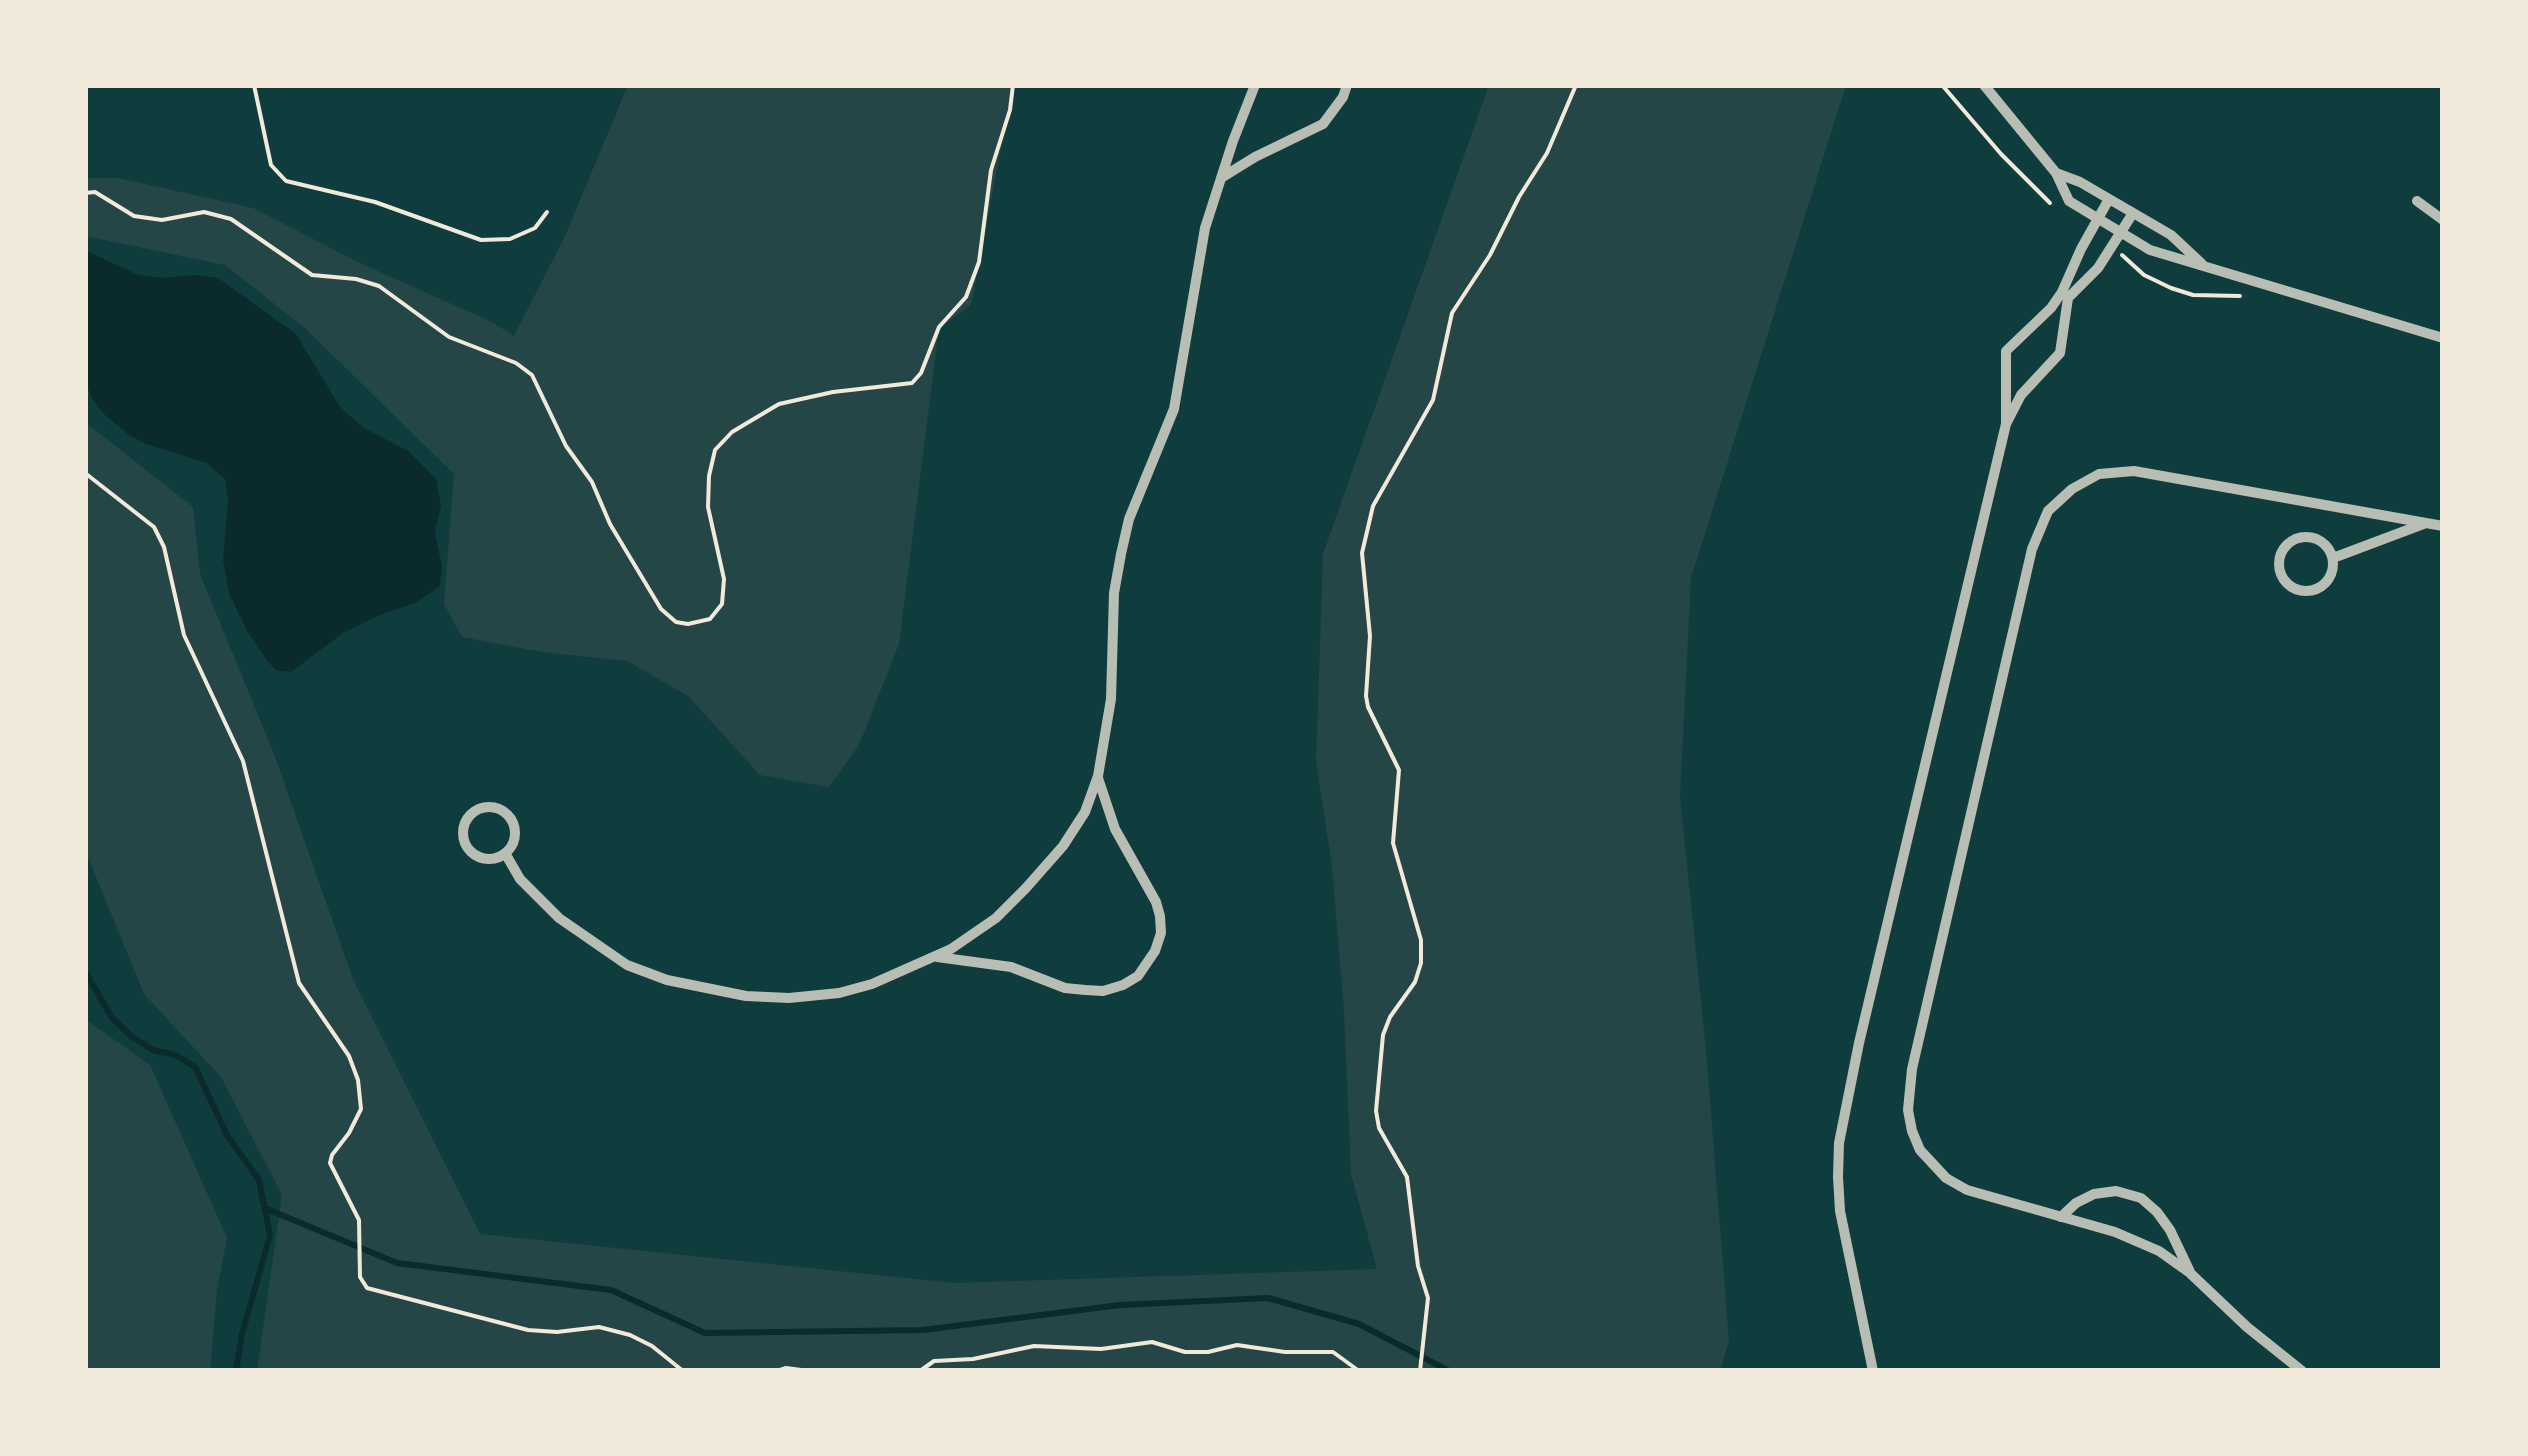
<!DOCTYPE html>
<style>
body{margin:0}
#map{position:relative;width:2528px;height:1456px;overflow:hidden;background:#0f3d3e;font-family:"Noto Sans",sans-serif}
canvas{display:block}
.frame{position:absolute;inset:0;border:88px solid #f1e9da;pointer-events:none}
</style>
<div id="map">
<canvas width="2528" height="1456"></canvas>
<div class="frame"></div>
</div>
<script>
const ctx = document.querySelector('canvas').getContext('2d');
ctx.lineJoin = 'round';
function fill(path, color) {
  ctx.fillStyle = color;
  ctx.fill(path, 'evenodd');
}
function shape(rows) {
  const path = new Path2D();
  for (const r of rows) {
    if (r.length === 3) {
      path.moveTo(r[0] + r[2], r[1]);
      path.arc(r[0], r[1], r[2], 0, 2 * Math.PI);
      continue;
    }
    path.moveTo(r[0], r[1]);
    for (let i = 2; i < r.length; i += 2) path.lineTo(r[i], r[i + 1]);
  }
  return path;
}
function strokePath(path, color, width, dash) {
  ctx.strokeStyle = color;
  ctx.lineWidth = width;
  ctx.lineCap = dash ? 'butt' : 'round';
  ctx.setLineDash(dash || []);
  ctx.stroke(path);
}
fill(shape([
 [628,85,1013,85,971,305,939,328,899,644,859,745,829,787,760,775,688,696,627,661,542,652,462,637,444,604,454,474,305,328,225,265,85,236,85,178,118,178,253,208,362,264,492,322,514,336,565,236],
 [1489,85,1846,85,1691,578,1680,797,1706,1050,1729,1341,1720,1371,257,1371,282,1195,221,1077,144,994,85,850,85,422,193,507,200,574,274,754,353,979,480,1234,955,1283,1377,1269,1351,1174,1344,1010,1332,866,1316,762,1323,554],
 [85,1019,150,1065,227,1238,217,1290,210,1371,85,1371]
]), '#244646');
fill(shape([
 [85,250,138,275,162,278,194,275,218,278,296,334,340,407,364,428,408,451,436,479,441,506,435,532,442,568,440,586,415,603,380,615,343,633,291,672,276,670,268,662,247,631,229,593,223,560,228,499,225,479,207,463,146,444,129,435,103,413,92,398,85,381]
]), '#0a2a2b');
strokePath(shape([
 [85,971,112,1018,132,1037,153,1050,175,1055,195,1067,227,1135,259,1180,270,1235,242,1334,236,1371],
 [267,1209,397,1263,611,1290,705,1333,923,1330,1120,1305,1268,1298,1359,1324,1449,1371]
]), '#0a2a2b', 6);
strokePath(shape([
 [254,85,271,165,286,181,375,202,481,240,510,239,535,228,547,212],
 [1942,85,2001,154,2050,203],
 [85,193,95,192,134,216,162,220,204,212,231,219,312,275,356,279,379,286,449,337,516,363,532,375,566,446,592,482,610,524,661,609,676,622,688,624,710,619,722,604,724,579,708,507,709,476,715,450,732,432,779,404,833,392,912,383,921,373,939,327,966,297,979,262,991,170,1010,110,1013,85],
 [2122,255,2144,275,2171,288,2193,295,2240,296],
 [85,473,154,527,164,547,184,635,243,761,299,983,349,1056,358,1080,361,1109,349,1133,332,1155,330,1163,359,1220,360,1277,367,1288,528,1330,557,1332,599,1327,630,1335,652,1346,683,1371],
 [777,1371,786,1368,809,1371],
 [920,1371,934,1361,973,1359,1034,1346,1101,1349,1152,1342,1185,1352,1208,1352,1237,1345,1285,1352,1333,1352,1359,1371],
 [1420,1371,1428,1298,1418,1266,1407,1177,1379,1128,1376,1111,1383,1035,1390,1017,1415,982,1421,963,1421,940,1393,843,1399,770,1368,707,1366,696,1370,636,1362,553,1373,506,1433,400,1452,313,1490,255,1519,197,1547,153,1576,85]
]), '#f1e9da', 4);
strokePath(shape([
 [1984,85,2056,173,2069,201,2150,250,2443,338],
 [2056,173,2080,182,2171,235,2202,264],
 [1221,178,1255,157,1323,124,1343,97,1347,85],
 [2417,201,2443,220],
 [2006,423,2006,351,2051,308,2062,292,2081,249,2109,199],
 [2306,564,27],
 [2333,558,2426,523,2443,526],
 [489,833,26],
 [505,853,520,879,559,918,627,965,667,980,746,996,789,998,839,993,872,984,951,949,996,918,1026,888,1063,846,1085,812,1098,776,1111,699,1114,593,1121,554,1129,519,1174,409,1205,228,1233,141,1255,85],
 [937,957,1011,967,1065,988,1085,990,1103,991,1123,985,1138,976,1155,951,1161,933,1160,916,1156,902,1115,829,1098,778],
 [2061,1217,2076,1203,2094,1194,2116,1191,2141,1198,2157,1212,2170,1230,2190,1272],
 [1873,1371,1840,1211,1838,1177,1839,1143,1859,1043,2006,424,2021,395,2060,353,2068,298,2098,268,2133,213],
 [2302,1371,2247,1327,2190,1273,2159,1251,2115,1232,1967,1190,1946,1178,1920,1150,1912,1131,1908,1110,1912,1069,2032,549,2048,511,2072,489,2099,474,2134,471,2426,523]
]), '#b8beb3', 10);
</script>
